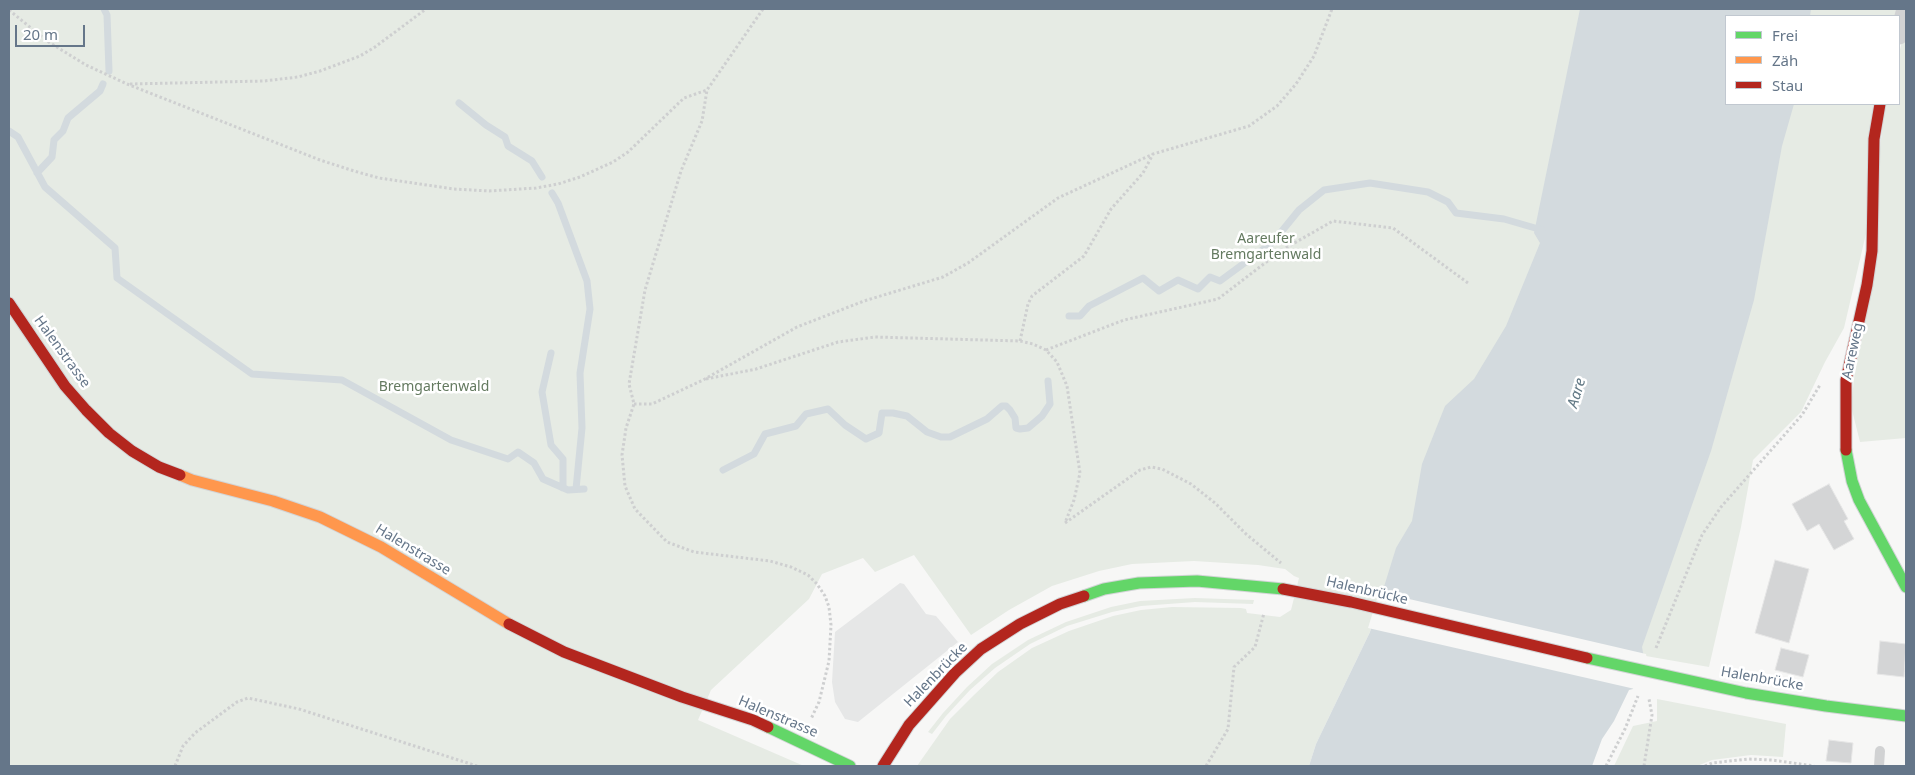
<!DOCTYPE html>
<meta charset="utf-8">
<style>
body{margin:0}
#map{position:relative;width:1915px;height:775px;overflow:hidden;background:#f7f7f6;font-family:"Noto Sans",sans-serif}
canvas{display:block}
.frame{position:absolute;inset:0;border:10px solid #657689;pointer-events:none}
.legend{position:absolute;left:1725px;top:15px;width:175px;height:90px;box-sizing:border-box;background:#fff;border:1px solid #c1c8d0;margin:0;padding:6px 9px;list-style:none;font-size:15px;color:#657689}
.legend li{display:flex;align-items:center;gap:10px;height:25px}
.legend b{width:25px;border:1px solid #c1c8d0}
.scale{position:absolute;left:15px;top:25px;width:70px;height:22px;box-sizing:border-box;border:2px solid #657689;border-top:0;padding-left:6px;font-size:15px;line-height:18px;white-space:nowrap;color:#657689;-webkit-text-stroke:4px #fff;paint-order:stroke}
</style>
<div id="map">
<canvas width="1915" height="775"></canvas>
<div class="frame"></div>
<ul class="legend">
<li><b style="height:6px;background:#63d668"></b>Frei</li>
<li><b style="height:6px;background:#ff974d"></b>Zäh</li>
<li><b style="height:6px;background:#b3261e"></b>Stau</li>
</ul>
<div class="scale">20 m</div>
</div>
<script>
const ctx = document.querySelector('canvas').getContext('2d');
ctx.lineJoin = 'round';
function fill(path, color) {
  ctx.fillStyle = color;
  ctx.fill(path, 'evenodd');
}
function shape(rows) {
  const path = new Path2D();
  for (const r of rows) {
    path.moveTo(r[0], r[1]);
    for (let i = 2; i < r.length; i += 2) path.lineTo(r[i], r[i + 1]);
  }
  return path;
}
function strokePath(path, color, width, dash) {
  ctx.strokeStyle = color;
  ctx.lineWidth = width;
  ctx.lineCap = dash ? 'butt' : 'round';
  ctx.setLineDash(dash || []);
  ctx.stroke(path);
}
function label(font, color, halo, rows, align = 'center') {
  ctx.font = font + ' "Noto Sans",sans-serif';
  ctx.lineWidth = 5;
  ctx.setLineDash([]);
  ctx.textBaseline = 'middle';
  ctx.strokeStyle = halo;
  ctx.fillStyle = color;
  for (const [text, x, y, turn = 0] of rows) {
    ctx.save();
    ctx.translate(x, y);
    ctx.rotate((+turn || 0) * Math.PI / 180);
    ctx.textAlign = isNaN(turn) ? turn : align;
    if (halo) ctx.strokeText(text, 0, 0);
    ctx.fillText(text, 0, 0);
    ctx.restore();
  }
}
fill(shape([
 [900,583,904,584,926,614,936,616,958,642,858,722,845,719,835,702,832,682,835,632]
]), '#e6e7e7');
fill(shape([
 [9,9,1901,9,1899,16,1726,16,1726,104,1875,104,1868,225,1844,328,1825,362,1801,412,1753,460,1741,527,1709,667,1376,609,1370,632,1316,744,1309,766,917,766,950,719,974,695,998,672,1032,648,1069,631,1113,616,1141,610,1172,607,1241,608,1246,609,1247,613,1280,617,1291,610,1299,578,1294,576,1285,569,1258,565,1194,561,1132,564,1099,571,1052,586,1009,610,971,635,914,555,875,572,863,558,822,574,809,599,711,690,698,720,804,766,9,766],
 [1906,26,1906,438,1860,442,1851,406,1885,104,1899,104,1899,53],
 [1195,598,1254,600,1253,604,1195,602,1141,606,1112,612,1067,626,1030,644,995,668,970,690,946,716,932,734,928,732,943,713,967,687,992,664,1028,640,1066,622,1111,607,1140,601],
 [1657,699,1786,724,1783,757,1751,755,1712,760,1697,766,1614,766,1633,726,1657,721]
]), '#e6ebe4');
fill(shape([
 [1580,9,1811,9,1810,16,1726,16,1726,104,1794,104,1782,146,1754,300,1711,451,1642,647,1644,658,1633,689,1629,690,1614,721,1602,739,1592,766,1309,766,1316,744,1370,632,1396,548,1412,521,1422,464,1445,406,1474,379,1506,326,1540,243,1534,233]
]), '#d3dade');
fill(shape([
 [1379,592,1646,654,1647,659,1635,689,1368,628]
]), '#f7f7f6');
strokePath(shape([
 [104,9,107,15,109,71],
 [459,103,486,125,505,137,508,146,532,161,542,177],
 [9,131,18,137,45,187,115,248,117,278,252,374,342,380,451,440,508,459,518,452,534,463,543,479,568,490,584,489],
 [37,173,52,157,54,140,63,131,68,118,100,91,103,84],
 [552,193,558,203,587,281,590,309,580,373,582,428,576,489],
 [1069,316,1080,316,1089,306,1143,278,1159,291,1178,280,1198,289,1210,277,1220,281,1273,242,1299,210,1324,190,1370,183,1428,192,1448,202,1456,213,1504,219,1542,230],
 [551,353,542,392,551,445,563,459,563,488],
 [723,470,754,454,765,434,796,426,806,414,828,409,845,425,866,439,879,433,882,413,893,413,907,416,927,432,941,437,950,437,987,419,1002,406,1006,406,1010,410,1015,418,1016,428,1020,429,1028,428,1042,416,1050,404,1048,381]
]), '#d3dade', 7);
const building = shape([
 [1829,484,1848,519,1844,521,1854,539,1834,550,1819,524,1807,531,1792,504,1829,484],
 [1775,560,1809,569,1789,643,1755,633,1775,560],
 [1880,641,1906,644,1904,677,1877,674,1880,641],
 [1781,648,1809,655,1803,677,1775,670,1781,648],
 [1829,740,1853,743,1851,763,1826,761,1829,740]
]);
fill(building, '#d4d5d6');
strokePath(building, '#e6e6e6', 1);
const fast = shape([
 [1846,450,1852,481,1859,500,1906,587],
 [1084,596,1104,589,1139,583,1197,581,1283,589],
 [768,727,850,766]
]);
const slow = shape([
 [180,475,192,480,273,501,320,517,381,547,509,624]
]);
const jam = shape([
 [9,303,65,386,86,410,109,433,132,451,159,467,180,475],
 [1846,450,1846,380,1867,285,1872,251,1874,139,1880,104],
 [509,624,564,652,682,697,753,720,768,727],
 [883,766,909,725,955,673,981,649,1020,624,1060,604,1084,596]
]);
strokePath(fast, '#d2d4d6', 13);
strokePath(slow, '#d2d4d6', 13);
strokePath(jam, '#d2d4d6', 13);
strokePath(shape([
 [763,9,707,90,702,121,681,171,645,290,629,384,634,404,626,428,622,455,625,486,635,509,667,542,694,552,770,561,791,567,808,575,817,584,825,596,829,607,831,625,829,661,819,702,811,719],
 [9,10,47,41,86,65,127,84,320,160,354,171,379,178,454,189,489,191,536,188,558,184,580,177,613,162,628,152,684,98,707,90],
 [130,84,264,81,298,77,320,71,360,56,375,47,426,9],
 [1020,341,1028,304,1032,296,1084,256,1111,209,1143,173,1153,154],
 [1046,350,1124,320,1218,299,1282,250,1333,221,1393,228,1468,283],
 [706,379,756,369,838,342,875,337,1020,341,1033,344,1046,350,1057,362,1067,386,1080,473,1074,500,1065,523],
 [634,404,652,404,703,380,797,327,864,301,943,277,968,263,1058,198,1153,154,1249,126,1277,106,1296,84,1314,56,1332,9],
 [1065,523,1140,470,1151,467,1162,469,1191,484,1215,503,1246,534,1281,563],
 [1656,648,1702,535,1721,507,1802,415,1820,385],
 [175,766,183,746,195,733,237,702,248,698,299,709,477,766],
 [1206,766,1228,729,1234,667,1255,647,1264,613],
 [1606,766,1625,729,1638,696],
 [1644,766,1652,715,1649,699],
 [1705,766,1712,763,1748,759,1772,760,1814,766]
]), '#cecfd0', 3, [2.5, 2.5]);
strokePath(shape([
 [1879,766,1880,751]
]), '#d1d2d3', 10);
strokePath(shape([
 [1899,35,1906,9]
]), '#d1d2d3', 19);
strokePath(fast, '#63d668', 11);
strokePath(slow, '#ff974d', 11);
strokePath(jam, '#b3261e', 11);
const fastBridge = shape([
 [1587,658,1746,693,1826,706,1906,716]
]);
const jamBridge = shape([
 [1283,589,1351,602,1587,658]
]);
strokePath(fastBridge, '#d2d4d6', 13, []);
strokePath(jamBridge, '#d2d4d6', 13, []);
strokePath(fastBridge, '#63d668', 11);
strokePath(jamBridge, '#b3261e', 11);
label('14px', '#647a60', '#fff', [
 ["Aareufer",1266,239],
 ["Bremgartenwald",1266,255],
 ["Bremgartenwald",434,387]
]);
label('14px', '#657689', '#fff', [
 ["Aareweg",1853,351,-78],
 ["Halenstrasse",62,352,54],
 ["Halenstrasse",413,550,31],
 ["Halenbrücke",1367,591,13],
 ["Halenbrücke",936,675,-46],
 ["Halenbrücke",1762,679,10],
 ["Halenstrasse",778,717,23]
]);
label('italic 15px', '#617884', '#fff', [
 ["Aare",1577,393,-73]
]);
</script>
